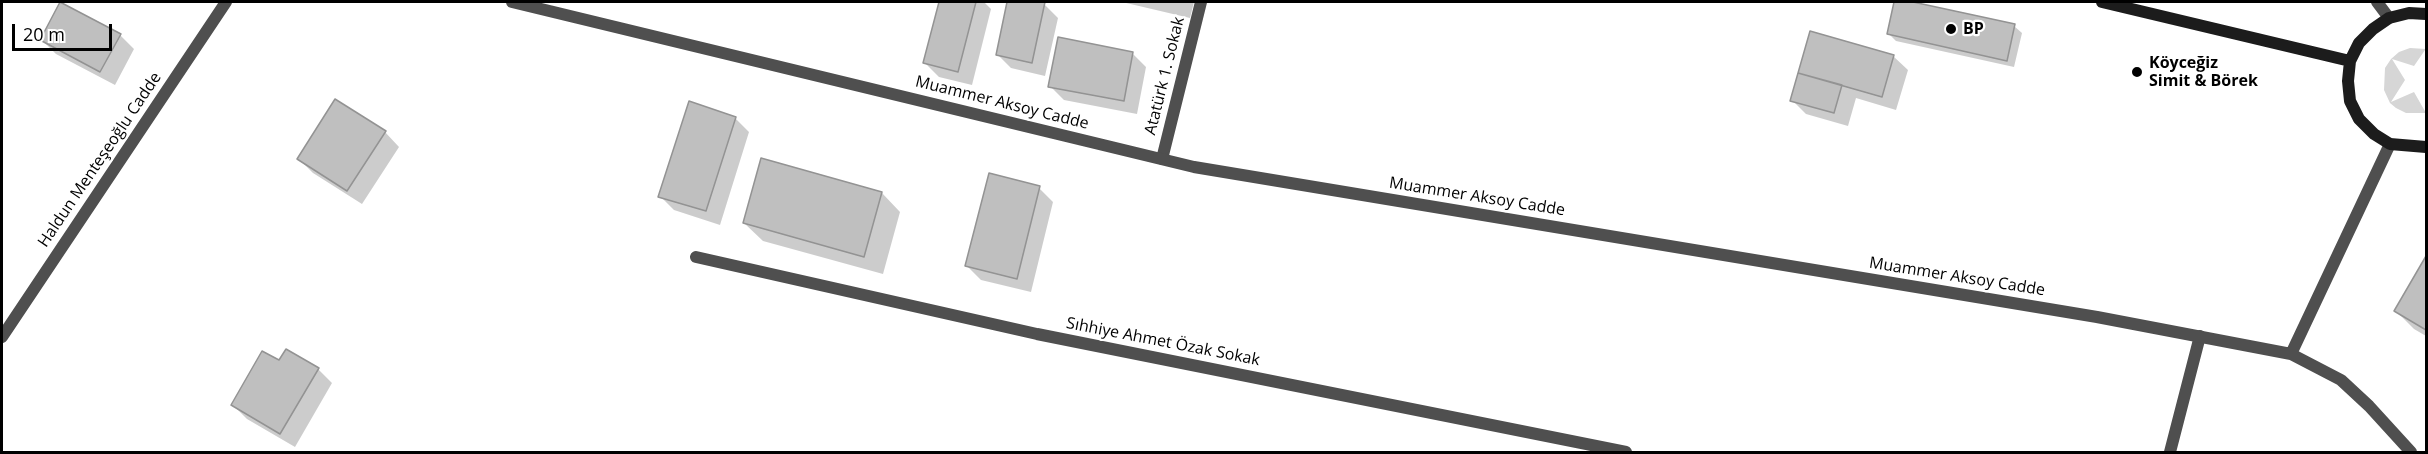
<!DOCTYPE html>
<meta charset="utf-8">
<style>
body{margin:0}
#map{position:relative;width:2428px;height:454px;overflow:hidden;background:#fff;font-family:"Open Sans",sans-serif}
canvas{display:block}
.frame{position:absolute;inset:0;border:3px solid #000;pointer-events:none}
.scale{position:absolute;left:12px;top:24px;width:100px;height:27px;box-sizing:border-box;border:3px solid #000;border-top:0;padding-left:8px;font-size:18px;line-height:21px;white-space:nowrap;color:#000;-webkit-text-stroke:4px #fff;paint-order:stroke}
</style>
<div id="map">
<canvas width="2428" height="454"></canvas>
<div class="frame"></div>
<div class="scale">20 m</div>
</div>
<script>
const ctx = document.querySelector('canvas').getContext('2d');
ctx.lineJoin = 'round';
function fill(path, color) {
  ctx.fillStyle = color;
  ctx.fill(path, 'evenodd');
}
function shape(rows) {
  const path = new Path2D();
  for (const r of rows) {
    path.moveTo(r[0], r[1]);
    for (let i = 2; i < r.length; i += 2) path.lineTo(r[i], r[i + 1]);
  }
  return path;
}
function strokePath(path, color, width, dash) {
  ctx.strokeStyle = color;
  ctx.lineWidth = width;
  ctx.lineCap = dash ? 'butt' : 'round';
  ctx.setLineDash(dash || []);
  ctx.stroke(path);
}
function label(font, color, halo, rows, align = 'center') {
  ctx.font = font + ' "Open Sans",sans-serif';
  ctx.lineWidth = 4.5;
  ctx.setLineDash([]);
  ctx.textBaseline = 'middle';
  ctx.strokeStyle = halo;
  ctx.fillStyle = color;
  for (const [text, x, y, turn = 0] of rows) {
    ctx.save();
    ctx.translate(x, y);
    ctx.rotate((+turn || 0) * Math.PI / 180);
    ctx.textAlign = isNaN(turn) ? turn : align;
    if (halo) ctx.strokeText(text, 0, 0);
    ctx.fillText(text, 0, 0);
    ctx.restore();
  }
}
fill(shape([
 [2410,48,2426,49,2426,60,2425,50,2414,66,2392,59,2405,80,2391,102,2414,92,2426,113,2406,113,2396,108,2390,103,2384,90,2385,68,2391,59,2399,52]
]), '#d6d6d6');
fill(shape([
 [941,2,984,2,991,9,972,85,939,77,925,63],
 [1009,2,1044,4,1058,18,1045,76,1011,68,997,54],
 [1122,2,1194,2,1190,18],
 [1896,2,2014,26,2022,33,2014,67,1896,41,1889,34],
 [120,35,134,49,115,85,56,54,42,40],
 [1132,53,1146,67,1137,114,1064,100,1050,86],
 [1893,56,1908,70,1896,110,1856,98,1848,126,1806,114,1792,100],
 [735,118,749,132,720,225,674,210,660,196],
 [385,132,399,147,362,204,313,173,299,159],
 [762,160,882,193,900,212,883,274,763,241,744,223],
 [1039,188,1053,202,1031,292,981,280,967,266],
 [2426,259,2426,336,2414,329,2396,311],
 [280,362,318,369,332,383,295,447,247,419,233,405]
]), '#0003');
const building = shape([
 [60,2,121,34,100,72,40,40,60,2],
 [939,2,976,2,958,72,923,63,939,2],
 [1007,2,1045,2,1032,63,996,55,1007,2],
 [1894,2,1913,2,2015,24,2007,61,1887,34,1894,2],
 [1810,31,1894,55,1882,97,1798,73,1810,31],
 [1058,37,1133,52,1124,101,1048,87,1058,37],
 [1798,73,1842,85,1834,113,1790,101,1798,73],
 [335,99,386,131,347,191,297,159,335,99],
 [689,101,736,117,706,211,658,197,689,101],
 [761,158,882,192,864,257,743,223,761,158],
 [989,173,1040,186,1017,279,965,266,989,173],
 [2426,256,2426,330,2394,311,2426,256],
 [286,349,319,368,280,434,231,405,262,351,279,360,286,349]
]);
fill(building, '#bfbfbf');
strokePath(building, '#939393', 1.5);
strokePath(shape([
 [1162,159,1201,2],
 [696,257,1037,334,1626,452],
 [2170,452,2200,336]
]), '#4f4f4f', 12);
strokePath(shape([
 [512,2,1194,167,2097,317,2291,354,2341,380,2369,406,2411,452],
 [2377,2,2389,18],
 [2,337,226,2],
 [2291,354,2390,144]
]), '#4f4f4f', 12);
strokePath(shape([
 [2102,2,2350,61],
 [2426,14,2409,13,2389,18,2373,29,2359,43,2350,61,2348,81,2350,101,2359,119,2374,134,2390,144,2426,147]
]), '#1c1c1c', 12);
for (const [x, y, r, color] of [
 [1951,29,6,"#000"],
 [2137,72,6,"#000"]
]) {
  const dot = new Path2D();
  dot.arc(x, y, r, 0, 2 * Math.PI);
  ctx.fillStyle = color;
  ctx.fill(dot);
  strokePath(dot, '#fff', 2);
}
label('bold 16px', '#000', '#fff', [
 ["BP",1963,29],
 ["Köyceğiz",2149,63],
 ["Simit & Börek",2149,81]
], 'left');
label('16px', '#000', '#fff', [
 ["Atatürk 1. Sokak",1165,76,-76],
 ["Muammer Aksoy Cadde",1002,103,14],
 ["Haldun Menteşeoğlu Cadde",100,160,-56],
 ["Muammer Aksoy Cadde",1477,197,9],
 ["Muammer Aksoy Cadde",1957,277,9],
 ["Sıhhiye Ahmet Özak Sokak",1163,342,11]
]);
</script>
